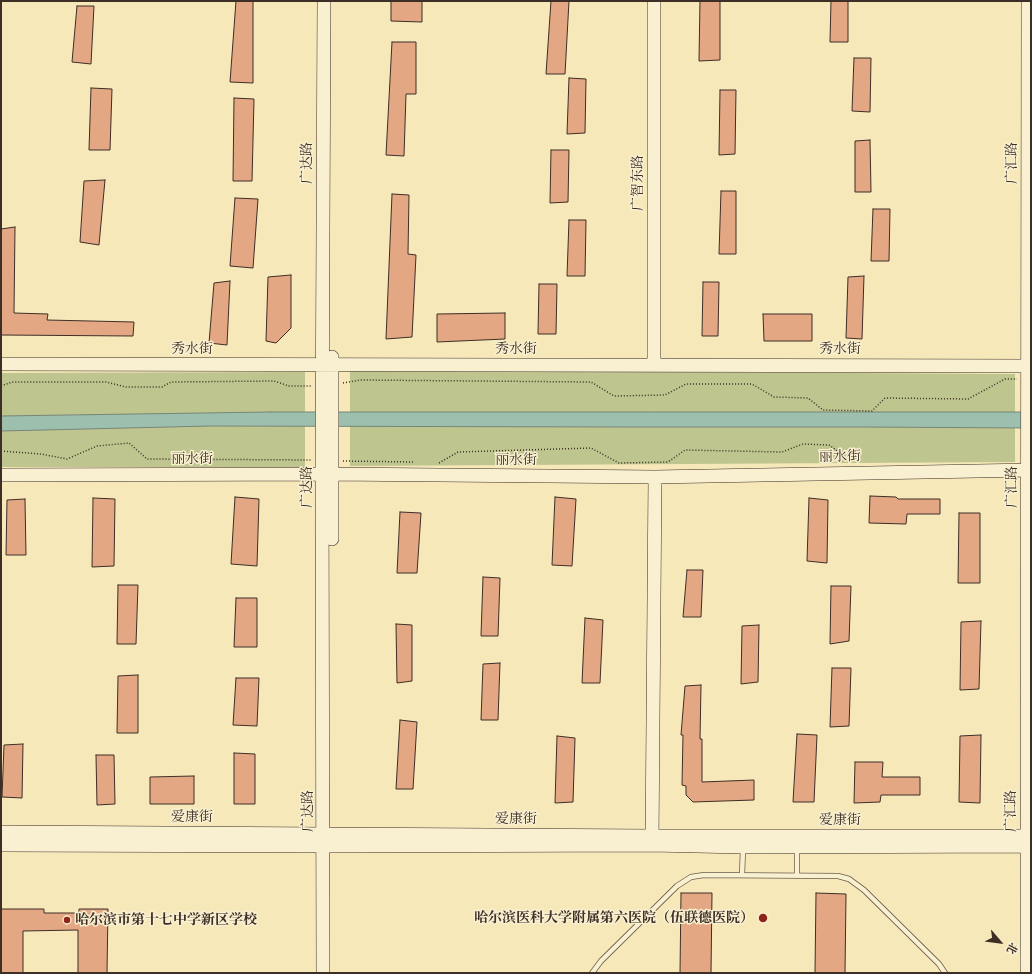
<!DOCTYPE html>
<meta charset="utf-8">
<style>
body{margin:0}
#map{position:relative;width:1032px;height:974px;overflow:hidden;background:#f6e8b8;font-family:"Old Standard TT","Noto Serif SC",serif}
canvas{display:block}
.frame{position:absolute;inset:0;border:2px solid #3d2e26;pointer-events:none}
.north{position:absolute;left:980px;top:922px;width:40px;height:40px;-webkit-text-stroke:3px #f9f0d1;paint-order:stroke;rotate:118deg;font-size:11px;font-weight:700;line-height:16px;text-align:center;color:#3d2e26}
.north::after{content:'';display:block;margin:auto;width:14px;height:18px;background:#3d2e26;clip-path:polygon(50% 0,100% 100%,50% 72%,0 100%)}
</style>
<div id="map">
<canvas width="1032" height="974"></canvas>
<div class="frame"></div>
<div class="north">北</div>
</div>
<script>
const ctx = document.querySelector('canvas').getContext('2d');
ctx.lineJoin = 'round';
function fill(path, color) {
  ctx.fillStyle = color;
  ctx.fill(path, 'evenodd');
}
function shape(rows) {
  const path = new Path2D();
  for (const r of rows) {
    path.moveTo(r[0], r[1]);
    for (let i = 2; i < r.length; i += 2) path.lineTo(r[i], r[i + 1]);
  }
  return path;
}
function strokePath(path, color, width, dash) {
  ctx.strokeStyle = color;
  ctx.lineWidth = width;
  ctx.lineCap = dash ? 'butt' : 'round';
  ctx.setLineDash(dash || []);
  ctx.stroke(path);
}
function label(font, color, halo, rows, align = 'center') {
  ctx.font = font + ' "Old Standard TT","Noto Serif SC",serif';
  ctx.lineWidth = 3;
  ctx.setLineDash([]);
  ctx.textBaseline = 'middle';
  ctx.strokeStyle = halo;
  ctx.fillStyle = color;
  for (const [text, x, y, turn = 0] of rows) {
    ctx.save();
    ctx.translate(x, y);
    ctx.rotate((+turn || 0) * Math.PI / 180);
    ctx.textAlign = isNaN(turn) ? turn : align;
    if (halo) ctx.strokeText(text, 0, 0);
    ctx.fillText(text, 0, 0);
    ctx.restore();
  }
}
fill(shape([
 [350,370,1015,374,1015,462,350,466],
 [305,372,305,467,1,467,1,373]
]), '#bec58e');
const water = shape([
 [270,412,1031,412,1031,428,862,427,625,427,210,426,1,431,1,416,270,412]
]);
fill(water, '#9dc0ae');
strokePath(water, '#778678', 1);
const building = shape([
 [236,1,253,1,253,83,230,82,236,1],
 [391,1,422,1,422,22,391,21,391,1],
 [551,1,569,1,565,74,546,74,551,1],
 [700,1,720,1,720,60,699,61,700,1],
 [831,1,848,1,848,42,830,42,831,1],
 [77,6,94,6,91,64,72,62,77,6],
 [392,42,416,42,416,94,406,94,404,156,386,155,392,42],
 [854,58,871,58,870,112,852,111,854,58],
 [569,78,586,79,585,133,567,134,569,78],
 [91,88,112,89,110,150,89,150,91,88],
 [720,90,736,90,735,154,719,155,720,90],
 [234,98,254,99,252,181,233,181,234,98],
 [870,140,871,192,855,192,855,141,870,140],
 [551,150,569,150,568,202,550,203,551,150],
 [105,180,99,245,80,242,84,181,105,180],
 [721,191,736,191,736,254,719,254,721,191],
 [392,194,409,195,408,254,416,255,412,337,386,339,392,194],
 [235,198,258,199,253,268,230,266,235,198],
 [873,209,890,209,889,261,871,261,873,209],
 [569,220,586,220,585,276,567,276,569,220],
 [15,227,14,313,48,314,47,320,134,322,133,336,1,335,1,229,15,227],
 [291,275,291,328,276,343,266,341,268,277,291,275],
 [864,276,862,339,846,338,848,277,864,276],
 [230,281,227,345,209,343,214,283,230,281],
 [703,282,719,282,718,336,702,336,703,282],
 [539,284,557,284,556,334,538,334,539,284],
 [505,313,505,339,437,342,437,314,505,313],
 [763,314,812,314,812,341,764,341,763,314],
 [870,496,896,497,898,499,940,499,940,514,907,514,906,524,869,523,870,496],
 [235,497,259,499,257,566,231,564,235,497],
 [555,497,576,499,572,566,552,565,555,497],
 [93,498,115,499,114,566,92,567,93,498],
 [809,498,828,500,827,563,807,561,809,498],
 [25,499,26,555,6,555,7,500,25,499],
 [400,512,421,513,417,573,397,573,400,512],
 [959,513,980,513,980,583,958,583,959,513],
 [687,570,703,570,701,617,683,617,687,570],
 [483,577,500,578,498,636,481,636,483,577],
 [118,585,138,585,136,644,117,644,118,585],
 [831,586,851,586,849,641,830,644,831,586],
 [236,598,257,598,257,647,234,647,236,598],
 [585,618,603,620,600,683,582,683,585,618],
 [981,621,979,689,960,690,961,622,981,621],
 [396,624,412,625,412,681,397,683,396,624],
 [759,625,758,682,741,684,742,626,759,625],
 [500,663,498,720,481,720,483,664,500,663],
 [832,668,851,668,849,726,830,727,832,668],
 [138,675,138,733,117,733,118,676,138,675],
 [236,678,259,678,257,726,233,725,236,678],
 [701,685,700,739,702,739,702,782,754,780,754,800,693,802,686,795,686,786,682,785,683,735,681,735,685,686,701,685],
 [400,720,417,722,413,789,396,789,400,720],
 [797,734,817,735,814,802,793,802,797,734],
 [981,735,980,803,959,802,960,736,981,735],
 [557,736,575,738,573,802,555,803,557,736],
 [23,744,22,798,2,797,4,745,23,744],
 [234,753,255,754,255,804,234,804,234,753],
 [96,755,114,755,115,804,97,805,96,755],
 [855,762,883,762,882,777,920,777,920,795,881,795,880,802,854,803,855,762],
 [194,776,194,804,150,804,150,777,194,776],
 [681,893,712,893,711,973,680,973,681,893],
 [816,893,846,894,845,973,815,973,816,893],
 [1,909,44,909,44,913,79,913,79,909,108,909,107,973,78,973,78,930,23,931,23,973,1,973,1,909]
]);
fill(building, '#e4a784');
strokePath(building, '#3d2e26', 1);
const lane = shape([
 [797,847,797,876],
 [742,875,743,849],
 [592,973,601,961,677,886,691,877,704,875,838,876,849,879,864,890,939,964,945,973]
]);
const secondary = shape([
 [332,357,332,539],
 [1,364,1031,366],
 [654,364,654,1],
 [1,475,332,474,655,477,1031,470],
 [1,832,652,836,1031,836],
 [652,843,655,477],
 [1,845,332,846,652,845,743,847,1031,846],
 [323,973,322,460,324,1],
 [1027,973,1028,1]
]);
strokePath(lane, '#6b5c4a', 6);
strokePath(secondary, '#3d2e26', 14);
strokePath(shape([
 [343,383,360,380,591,382,614,396,665,395,686,384,752,384,774,397,808,398,823,410,872,411,885,398,968,399,1005,379,1017,379],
 [1,386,12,382,106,382,126,387,162,387,171,382,274,381,289,386,311,386],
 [1,451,41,454,67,459,97,446,129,443,147,459,311,460],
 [343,461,413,462],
 [439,463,458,452,591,448,619,463,668,462,685,450,782,452,803,444,829,445,851,461]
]), '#3d2e26', 1.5, [1, 2]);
strokePath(lane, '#f9f0d1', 4.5);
strokePath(secondary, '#f9f0d1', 13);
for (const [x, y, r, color] of [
 [763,918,5,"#8f2418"],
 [67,920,4,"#8f2418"]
]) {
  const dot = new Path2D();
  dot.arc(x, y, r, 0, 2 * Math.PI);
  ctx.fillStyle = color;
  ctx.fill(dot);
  strokePath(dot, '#f9f0d1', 1.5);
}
label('14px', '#3d2e26', '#f9f0d1', [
 ["广达路",307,163,-90],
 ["广汇路",1012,163,-90],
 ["广智东路",638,183,-90],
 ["秀水街",192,349],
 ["秀水街",516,349],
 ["秀水街",840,349],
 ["丽水街",840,457,-1],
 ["丽水街",192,459],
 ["丽水街",516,460],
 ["广达路",307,487,-90],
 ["广汇路",1012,487,-90],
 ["广达路",308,811,-90],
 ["广汇路",1011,811,-90],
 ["爱康街",192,817],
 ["爱康街",516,819],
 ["爱康街",840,820]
]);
label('bold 14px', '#3d2e26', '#f9f0d1', [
 ["哈尔滨医科大学附属第六医院（伍联德医院）",754,918],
 ["哈尔滨市第十七中学新区学校",75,920,"left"]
], 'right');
</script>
